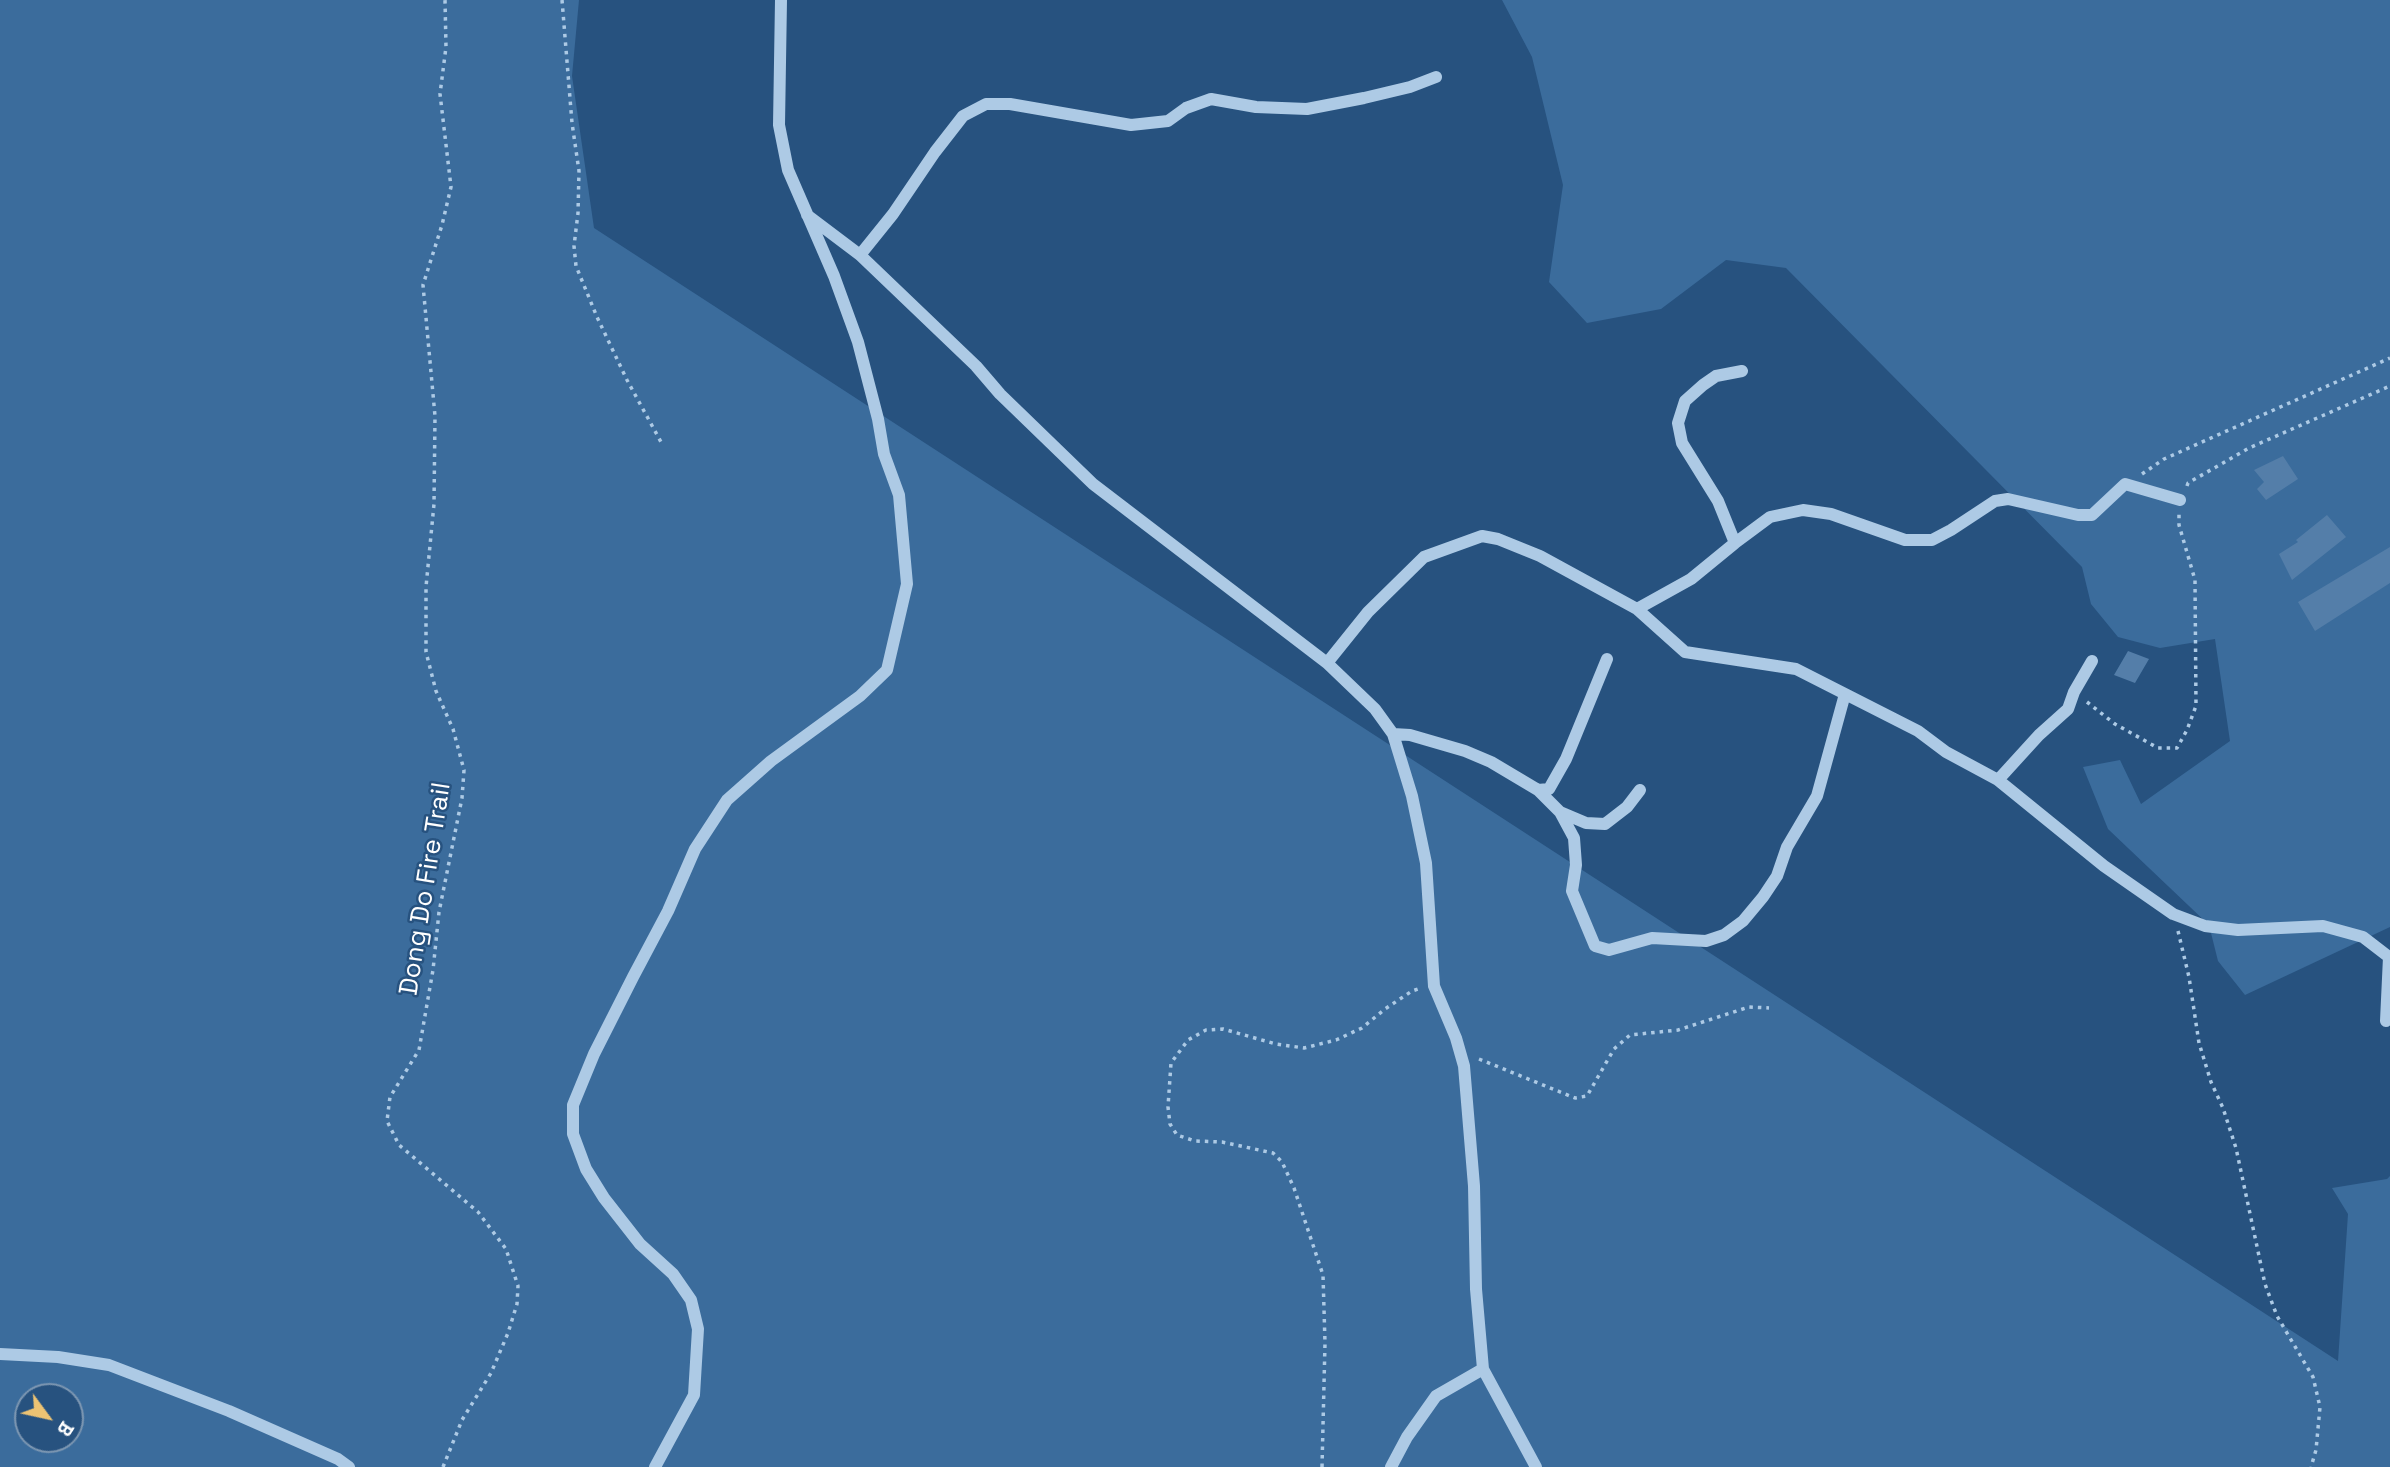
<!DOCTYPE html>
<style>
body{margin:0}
#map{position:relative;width:2390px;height:1467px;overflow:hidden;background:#27527f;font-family:"Space Grotesk",sans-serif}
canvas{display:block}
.north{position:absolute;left:14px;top:1383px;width:70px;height:70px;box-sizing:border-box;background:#27527f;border:2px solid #7d97b2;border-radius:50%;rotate:123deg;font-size:19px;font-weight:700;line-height:28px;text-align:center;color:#fff}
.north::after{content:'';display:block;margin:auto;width:24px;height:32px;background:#edc373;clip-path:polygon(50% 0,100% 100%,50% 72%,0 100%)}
</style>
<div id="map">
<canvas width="2390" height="1467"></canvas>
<div class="north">B</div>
</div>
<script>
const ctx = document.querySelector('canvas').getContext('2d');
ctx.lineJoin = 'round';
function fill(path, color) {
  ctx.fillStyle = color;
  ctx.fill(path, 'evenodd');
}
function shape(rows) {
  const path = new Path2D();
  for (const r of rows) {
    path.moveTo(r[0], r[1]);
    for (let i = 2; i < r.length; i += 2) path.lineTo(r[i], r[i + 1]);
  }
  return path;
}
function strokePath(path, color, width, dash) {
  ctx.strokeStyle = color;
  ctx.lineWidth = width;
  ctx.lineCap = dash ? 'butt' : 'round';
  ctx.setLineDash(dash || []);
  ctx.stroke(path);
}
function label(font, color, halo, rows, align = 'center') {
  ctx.font = font + ' "Space Grotesk",sans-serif';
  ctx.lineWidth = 5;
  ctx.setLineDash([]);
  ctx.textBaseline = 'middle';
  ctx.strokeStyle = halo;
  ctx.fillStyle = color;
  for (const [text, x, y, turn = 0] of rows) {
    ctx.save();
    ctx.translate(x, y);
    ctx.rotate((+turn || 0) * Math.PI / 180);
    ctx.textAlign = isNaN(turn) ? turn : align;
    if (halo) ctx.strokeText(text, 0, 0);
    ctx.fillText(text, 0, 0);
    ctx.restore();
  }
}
fill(shape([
 [0,0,579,0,572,76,594,228,2338,1361,2348,1214,2332,1188,2387,1179,2390,1176,2390,1467,0,1467],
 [28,1397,70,1397,70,1439,28,1439],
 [1502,0,2390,0,2390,927,2245,995,2218,961,2209,925,2108,829,2083,767,2120,760,2141,804,2230,741,2215,639,2160,648,2118,637,2091,604,2082,567,1786,268,1726,260,1661,309,1587,323,1549,282,1563,185,1532,57]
]), '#3b6c9c');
fill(shape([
 [2283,456,2298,479,2266,500,2257,489,2264,482,2254,470],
 [2327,515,2346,537,2292,580,2279,554,2298,542,2296,540],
 [2390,547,2390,583,2315,631,2298,602],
 [2128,651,2149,659,2135,683,2114,675]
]), '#547ea9');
strokePath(shape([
 [562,0,572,123,579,171,578,213,574,246,576,266,597,317,627,380,661,442],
 [2142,474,2164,459,2390,358],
 [2187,486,2188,483,2249,448,2390,386],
 [2087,702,2115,724,2158,748,2177,748,2187,730,2196,706,2195,580,2179,525,2179,513],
 [2178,931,2189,977,2199,1043,2211,1082,2223,1108,2236,1148,2265,1284,2277,1316,2313,1377,2320,1407,2316,1450,2311,1467],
 [1479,1059,1575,1098,1587,1096,1614,1049,1630,1035,1678,1030,1749,1007,1769,1008],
 [443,1467,462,1420,491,1373,508,1333,517,1304,518,1286,506,1249,478,1212,399,1145,387,1121,390,1097,419,1050,433,970,439,912,462,798,464,770,453,729,436,691,426,652,426,587,434,504,435,416,423,285,442,225,451,187,440,94,446,47,445,0],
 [1322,1467,1325,1343,1323,1275,1294,1188,1282,1162,1273,1153,1222,1142,1195,1141,1177,1135,1170,1124,1168,1107,1171,1063,1188,1040,1206,1030,1223,1029,1276,1044,1304,1048,1336,1040,1362,1028,1385,1009,1412,991,1418,989]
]), '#adcae5', 3.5, [3.5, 5]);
strokePath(shape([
 [807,215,860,255,976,366,1000,394,1093,484,1327,663,1375,709,1393,734,1412,796,1426,863,1434,986,1456,1038,1464,1066,1474,1186,1476,1289,1483,1369,1536,1467],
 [860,255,893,214,935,152,963,116,986,104,1010,104,1131,125,1168,121,1186,108,1211,99,1256,107,1307,109,1364,98,1410,87,1436,77],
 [1735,543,1718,501,1682,443,1678,423,1685,401,1703,385,1716,376,1742,371],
 [1637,609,1691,579,1735,543,1770,517,1803,510,1831,514,1905,540,1932,540,1951,530,1995,501,2008,499,2078,515,2092,515,2125,484,2180,500],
 [1327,663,1368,612,1424,557,1482,536,1498,539,1540,556,1637,609,1685,652,1796,669,1918,731,1946,752,1998,780,2104,866,2173,914,2205,926,2238,930,2323,926,2363,937,2389,957,2386,1021],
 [1393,734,1410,735,1465,751,1491,762,1538,790,1549,789,1566,759,1607,659],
 [1998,780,2039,735,2068,709,2074,692,2092,661],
 [1538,790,1560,812,1574,838,1576,865,1572,891,1595,946,1609,950,1652,938,1706,941,1724,935,1743,921,1763,897,1777,876,1787,847,1817,796,1845,694],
 [1560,812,1586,823,1605,824,1627,807,1640,790],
 [0,1354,58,1357,109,1365,229,1411,338,1459,349,1467],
 [655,1467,694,1395,698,1329,691,1300,673,1274,640,1244,604,1198,586,1169,573,1134,573,1105,594,1054,633,977,668,911,695,849,727,800,771,761,860,696,887,670,907,584,899,495,884,454,878,419,858,342,834,276,788,170,779,125,781,0],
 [1391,1467,1407,1437,1436,1396,1483,1369]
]), '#adcae5', 12);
label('26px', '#fff', '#27527f', [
 ["Dong Do Fire Trail",426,889,-81]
]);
</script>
